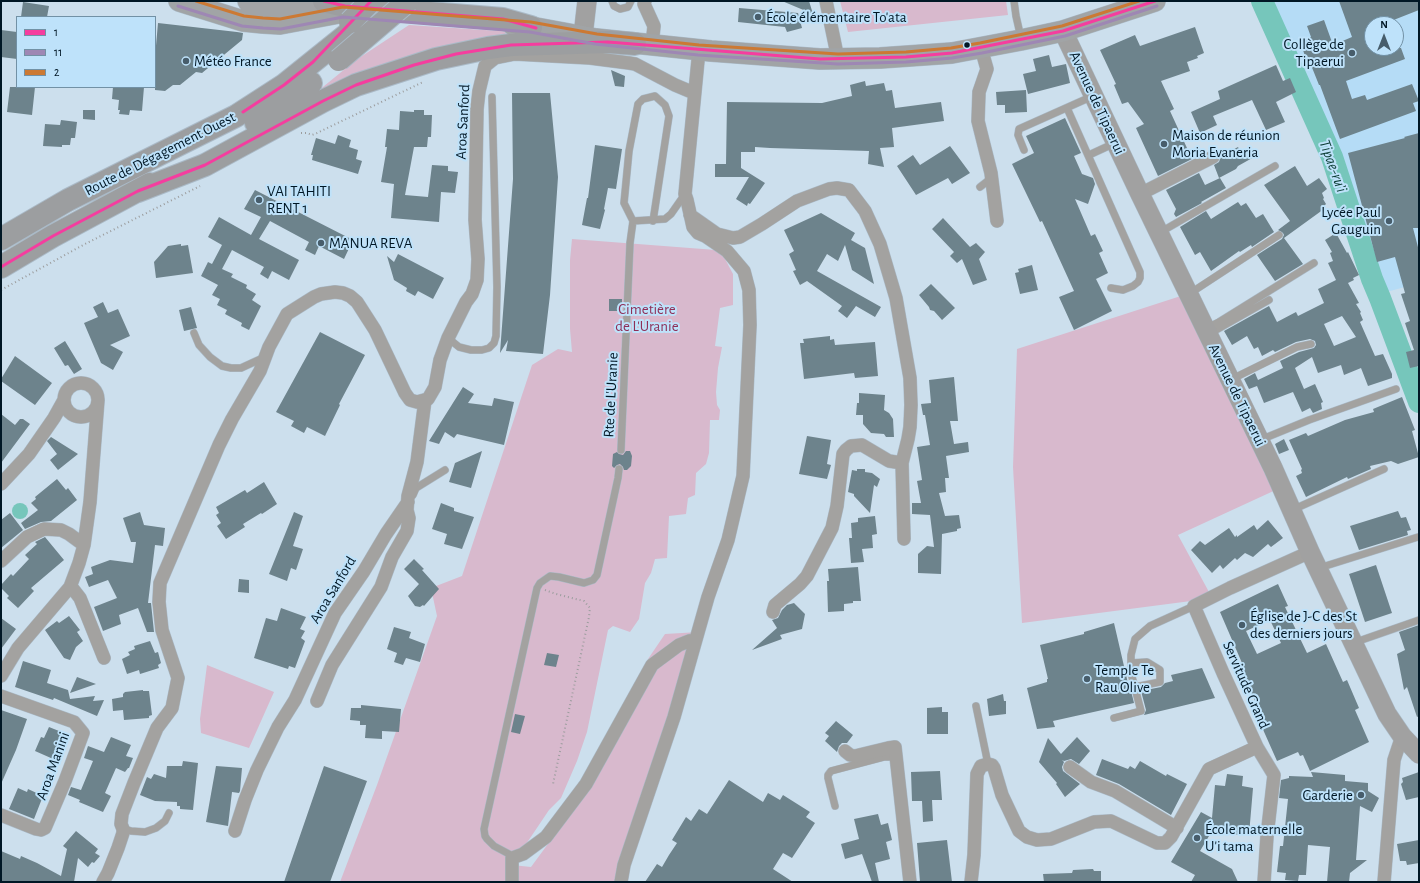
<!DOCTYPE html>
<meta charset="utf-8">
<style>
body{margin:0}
#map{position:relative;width:1420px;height:883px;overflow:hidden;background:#ccdfed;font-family:"Alegreya Sans",sans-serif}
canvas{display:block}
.frame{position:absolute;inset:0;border:2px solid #001725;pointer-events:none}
.legend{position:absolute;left:16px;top:16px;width:140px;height:72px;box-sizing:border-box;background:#bee2fa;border:1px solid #7291a5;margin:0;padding:5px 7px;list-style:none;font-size:12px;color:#001725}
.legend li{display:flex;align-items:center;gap:8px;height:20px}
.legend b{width:20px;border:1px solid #7291a5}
.north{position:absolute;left:1364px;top:16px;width:40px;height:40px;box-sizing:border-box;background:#bee2fa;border:1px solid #7291a5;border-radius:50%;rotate:0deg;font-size:11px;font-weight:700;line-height:16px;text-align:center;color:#001725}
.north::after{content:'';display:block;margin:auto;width:14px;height:18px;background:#475d6b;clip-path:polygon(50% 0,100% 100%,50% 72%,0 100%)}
</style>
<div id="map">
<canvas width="1420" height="883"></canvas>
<div class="frame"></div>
<ul class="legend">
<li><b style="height:5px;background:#f53d9f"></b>1</li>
<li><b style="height:5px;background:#9e87b4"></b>11</li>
<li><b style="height:5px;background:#cc7933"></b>2</li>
</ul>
<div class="north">N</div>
</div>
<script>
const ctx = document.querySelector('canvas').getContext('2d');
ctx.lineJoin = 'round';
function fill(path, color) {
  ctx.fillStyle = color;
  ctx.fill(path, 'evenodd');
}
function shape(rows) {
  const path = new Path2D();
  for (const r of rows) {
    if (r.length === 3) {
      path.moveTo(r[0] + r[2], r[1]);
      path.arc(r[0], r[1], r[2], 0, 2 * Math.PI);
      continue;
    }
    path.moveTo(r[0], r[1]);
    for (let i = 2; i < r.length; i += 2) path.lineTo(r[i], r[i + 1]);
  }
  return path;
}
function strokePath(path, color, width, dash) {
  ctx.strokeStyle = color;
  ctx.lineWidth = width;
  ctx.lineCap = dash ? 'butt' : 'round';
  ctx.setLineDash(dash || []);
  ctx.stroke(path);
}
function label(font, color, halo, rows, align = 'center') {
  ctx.font = font + ' "Alegreya Sans",sans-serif';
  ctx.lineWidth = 4;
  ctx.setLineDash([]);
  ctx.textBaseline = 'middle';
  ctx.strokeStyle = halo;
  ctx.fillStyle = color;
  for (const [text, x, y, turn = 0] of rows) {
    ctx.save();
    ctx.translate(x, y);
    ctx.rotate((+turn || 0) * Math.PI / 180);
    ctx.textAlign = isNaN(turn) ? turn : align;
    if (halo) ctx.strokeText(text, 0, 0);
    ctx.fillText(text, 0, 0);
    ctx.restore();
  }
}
fill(shape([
 [1263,1,1419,1,1419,283,1383,293,1340,159,1315,98],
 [1372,24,1396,24,1396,48,1372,48]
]), '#b5dcf6');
fill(shape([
 [840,1,1006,1,1008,15,848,32],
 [409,25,514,32,484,38,291,113,356,60],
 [572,239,716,250,724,257,733,274,733,305,720,308,715,346,722,347,718,368,716,392,717,405,720,410,719,420,710,420,709,453,706,464,696,473,695,495,688,498,686,514,669,516,667,558,655,559,651,573,645,583,639,619,630,632,613,626,608,630,587,732,577,761,561,798,549,810,512,865,531,867,584,795,648,659,665,634,699,632,620,882,340,882,377,785,437,616,431,588,462,576,532,365,558,349,572,352,570,329,570,260],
 [1187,294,1280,488,1178,535,1209,592,1191,601,1022,623,1013,467,1017,349],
 [207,665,274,692,249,748,201,733,200,719]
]), '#d8b9cd');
fill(shape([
 [20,511,8]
]), '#76c6bb');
strokePath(shape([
 [1262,1,1332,157,1372,279,1380,298,1419,402]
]), '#76c6bb', 22);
fill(shape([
 [782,1,809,1,813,14],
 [1339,1,1419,1,1419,10,1391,21,1393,24,1372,24,1372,48,1401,48,1405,59,1346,81,1352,99,1365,95,1367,100,1412,84,1419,101,1413,103,1416,111,1340,139,1320,85,1319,85,1307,55,1305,56,1300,41,1311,37,1307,26,1324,20,1333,45,1352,37],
 [23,2,49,6,47,17,21,17],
 [739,8,798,13,802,28,787,32,785,27,738,22],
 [158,23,237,32,243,33,242,40,202,73,196,72,180,85,173,85,165,91,155,90,155,57],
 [1195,27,1204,53,1197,56,1198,58,1187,62,1190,71,1161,81,1174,109,1170,111,1192,159,1158,176,1136,128,1144,124,1128,102,1122,104,1114,85,1116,84,1100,50,1135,35,1140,46],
 [1,30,17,32,17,59,1,57],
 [1049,55,1052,67,1066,64,1070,83,1028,94,1023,74,1036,71,1033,59],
 [1276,65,1283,81,1290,78,1296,92,1276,102,1285,122,1266,130,1252,100,1213,116,1217,125,1200,133,1191,112,1220,99,1218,91],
 [611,70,625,76,624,87,615,86],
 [865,81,866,86,884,83,886,91,892,90,895,108,941,102,944,121,892,128,894,147,880,148,884,167,868,164,869,151,770,148,755,147,755,152,741,152,741,168,765,183,750,204,748,203,747,206,736,199,749,177,715,177,715,164,726,164,727,102,822,103,852,96,850,85],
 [10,87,35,87,32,115,7,112],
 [113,87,144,87,142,111,130,110,129,115,119,114,120,110,118,110,119,100,112,99],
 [1026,90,1027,112,1005,113,1005,105,997,105,996,92],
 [512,93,550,93,558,177,550,295,543,354,506,351,508,340,500,353,513,179],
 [83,110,95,110,95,120,83,119],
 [414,110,424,110,424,115,432,115,431,137,428,137,427,147,414,147,405,195,428,197,432,165,448,166,448,171,458,172,455,193,441,192,439,222,391,218,394,184,381,182,387,147,385,147,387,129,399,130,400,111,414,112],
 [1065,118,1081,153,1074,156,1082,174,1093,178,1095,184,1088,204,1075,199,1091,236,1095,234,1103,251,1099,253,1108,273,1096,279,1112,311,1074,330,1059,297,1074,291,1042,221,1040,222,1012,164,1034,153,1026,136],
 [61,120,77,122,75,138,71,138,70,145,62,145,62,147,43,146,45,124,60,125],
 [1419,133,1419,228,1413,228,1419,251,1419,366,1410,368,1406,352,1414,350,1405,323,1410,321,1401,294,1405,293,1395,257,1377,262,1348,153,1405,138,1404,137],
 [338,135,351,140,349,147,358,150,356,159,362,161,358,174,312,160,313,155,311,155,316,138,335,144],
 [595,145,622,149,616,189,608,188,604,209,605,210,600,229,582,225,587,198,588,198],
 [950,146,970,173,952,184,948,178,916,195,897,166,913,155,920,165],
 [1238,147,1241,153,1249,149,1254,157,1238,166,1236,169,1219,178,1214,165,1219,162,1221,156],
 [1295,166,1307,186,1319,178,1327,189,1322,193,1324,198,1323,199,1326,204,1323,207,1324,209,1284,238,1303,264,1275,281,1257,255,1282,239,1284,235,1283,233,1278,230,1290,221,1264,185],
 [1199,173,1205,185,1220,178,1226,188,1201,202,1202,203,1176,217,1174,214,1176,209,1166,190],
 [255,190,353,240,344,259,319,246,315,255,305,250,309,242,270,221,259,239,299,260,289,280,272,271,268,279,260,274,264,267,232,250,222,269,233,274,231,277,247,285,246,288,256,294,252,300,261,306,249,330,241,326,242,323,225,314,227,310,217,305,220,299,212,295,218,285,201,276,208,262,212,264,222,245,208,237,219,217,251,235,261,217,244,209],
 [1238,202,1241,206,1246,203,1256,218,1263,214,1274,232,1252,247,1251,245,1240,252,1239,251,1211,271,1200,252,1195,255,1180,227,1206,211,1211,219],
 [821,213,855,233,851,240,865,248,874,284,852,270,845,245,838,261,827,254,817,271,881,307,875,317,856,306,847,318,838,311,842,306,807,281,800,285,793,271,796,270,789,254,794,251,784,230],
 [943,218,970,247,976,243,985,252,979,259,987,280,973,285,962,259,957,263,950,256,954,252,932,229],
 [1336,233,1347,253,1348,252,1359,275,1353,278,1354,280,1348,283,1359,303,1356,304,1361,312,1360,313,1363,320,1360,322,1375,356,1383,354,1392,374,1392,378,1368,386,1361,368,1344,375,1341,365,1318,373,1312,357,1295,368,1304,389,1315,384,1323,402,1321,403,1322,409,1313,413,1310,408,1302,412,1293,392,1264,403,1257,386,1249,389,1244,379,1255,373,1258,380,1283,368,1280,361,1299,352,1314,348,1316,345,1315,341,1310,339,1296,342,1275,352,1273,350,1262,356,1258,347,1254,349,1247,336,1232,345,1224,331,1269,306,1277,322,1296,312,1298,316,1324,303,1318,289,1336,280,1328,263,1333,261,1330,253,1332,252,1325,240],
 [1342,316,1356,337,1334,346,1324,324],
 [181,244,181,246,188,245,193,273,156,278,154,262,168,246],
 [398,254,444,278,433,299,418,291,415,296,406,291,407,288,394,280,387,256,394,262],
 [1032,265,1038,290,1020,294,1015,273,1019,272,1018,269],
 [931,284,955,308,942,320,934,311,930,310,929,307,919,295],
 [609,299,622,299,622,311,609,311],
 [103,302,108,313,118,309,130,336,110,345,123,352,113,370,101,363,84,323,98,317,93,307],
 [191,307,197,328,184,331,179,310],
 [320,332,365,355,339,404,340,405,325,436,307,427,304,433,291,426,294,421,276,412],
 [830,336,830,340,834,339,835,345,875,342,878,376,855,378,854,373,804,379,800,343,804,343,803,339],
 [65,341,82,369,74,374,68,365,65,366,54,348],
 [15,356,52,383,35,405,1,381,1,379],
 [954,377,958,421,950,421,954,444,968,442,969,452,946,456,949,478,945,478,946,492,939,493,945,516,959,515,961,528,957,529,957,531,942,534,941,574,918,573,918,554,927,546,934,547,930,515,912,514,912,503,921,503,917,481,922,480,917,447,930,445,925,415,923,415,921,404,931,403,929,380],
 [463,387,474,394,468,403,492,406,494,398,514,402,504,445,457,434,454,438,445,432,439,444,429,441],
 [859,393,885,395,884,410,889,413,893,419,894,437,886,437,884,434,871,433,863,424,863,415,856,415,857,403,859,403],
 [1402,397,1415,430,1412,431,1419,457,1398,464,1391,461,1370,466,1371,469,1348,479,1347,477,1306,497,1296,476,1302,473,1301,470,1302,469,1289,440,1306,433,1308,436,1345,420,1374,412,1373,409],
 [1,414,15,425,20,419,23,419,30,424,1,463],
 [807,436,831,440,827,464,831,465,827,479,799,474],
 [51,437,78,454,58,470,50,460,57,454,47,441],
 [1284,439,1289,450,1279,454,1275,444],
 [482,451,471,488,449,482,455,463],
 [626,451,630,451,632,456,631,466,627,470,624,470,623,467,620,464,617,465,614,468,612,466,613,454,617,452,619,454,623,455],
 [857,469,865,469,865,472,872,473,880,479,877,487,874,485,870,513,854,496,854,494,848,492,852,470,857,471],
 [57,479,66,490,68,488,77,500,51,521,41,522,25,529,21,523,38,510,31,503,36,499,35,497],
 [264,482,277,504,262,514,261,513,243,524,245,527,226,539,217,526,221,523,216,515,219,513,216,507,245,490,247,493],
 [441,503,454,508,454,511,474,517,462,549,444,544,447,534,432,529],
 [1398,511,1401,518,1406,517,1411,530,1407,531,1408,535,1359,550,1350,526],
 [140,512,144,525,165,528,163,546,155,545,148,603,151,603,154,632,147,632,138,608,119,615,121,624,103,631,94,607,117,598,108,580,89,587,85,577,93,574,91,567,110,560,133,563,136,542,131,542,123,518],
 [294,512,303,516,293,546,303,549,296,570,291,568,287,581,269,574],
 [10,513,23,530,1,548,1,520],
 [875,516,877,534,872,535,873,548,862,549,864,562,851,563,849,538,852,538,851,523,858,522,858,518],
 [1268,520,1283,538,1271,547,1268,544,1253,557,1245,553,1237,560,1235,558,1223,569,1220,565,1212,573,1191,550,1200,541,1205,545,1229,528,1235,537,1237,535,1237,537,1254,525,1257,530],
 [45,537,64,560,31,588,34,591,18,608,7,598,9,596,1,588,1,585,11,574,13,576,29,559,25,555,37,544,35,542],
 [414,559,424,569,422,570,439,589,424,606,423,605,420,607,415,606,408,596,419,584,404,569],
 [1376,565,1392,613,1365,622,1349,574],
 [858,567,861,601,853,601,853,603,844,604,844,611,828,612,827,581,829,581,828,569],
 [239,579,249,580,249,593,238,592],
 [1278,584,1288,606,1285,607,1307,653,1326,644,1343,682,1347,680,1359,708,1355,710,1369,742,1310,771,1303,755,1300,756,1298,752,1277,761,1257,716,1261,714,1239,666,1242,665,1241,664,1242,663,1220,612],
 [1270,620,1281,643,1257,654,1246,631],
 [794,603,805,614,802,629,780,635,782,639,752,650,777,628,772,620,778,618,782,610,787,605],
 [281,608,306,617,300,629,305,631,301,638,305,641,295,668,289,666,288,669,254,658,266,618,277,621],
 [69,616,80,630,77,632,83,641,76,647,70,660,64,658,45,630,57,621,59,623],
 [1,618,16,629,1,649],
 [1114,623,1130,692,1131,691,1134,703,1053,721,1055,727,1037,729,1027,688,1047,682,1047,679,1048,679,1040,645,1084,634,1084,632],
 [1419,625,1419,716,1417,717,1407,687,1404,690,1397,654,1405,650,1399,632],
 [394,627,411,632,409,638,425,644,420,662,406,658,403,665,394,662,397,653,387,649],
 [150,641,155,653,158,652,161,663,158,665,159,668,140,674,139,670,127,674,122,659,130,655,128,652,135,649,134,646],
 [547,653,559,655,556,667,544,665],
 [23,661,51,670,47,683,68,690,70,699,95,696,93,701,104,700,97,716,54,698,53,700,15,687],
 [1202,668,1215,698,1144,715,1146,710,1141,691,1161,687,1165,683,1173,681,1171,675],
 [77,677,96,684,70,693],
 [143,690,143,691,149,691,152,715,149,716,149,718,124,720,123,710,113,711,112,699,123,697,123,694,125,692],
 [1003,694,1004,701,1006,701,1006,714,989,716,987,699],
 [361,705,401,709,399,732,382,731,382,739,365,738,366,725,360,725,360,721,350,720,351,708,361,708],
 [942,707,942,712,948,712,948,734,927,734,927,708],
 [1,710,27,719,16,750,1,784],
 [515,714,525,716,520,734,511,732],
 [836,721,853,735,847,743,842,743,839,746,837,752,825,741,829,736,825,733],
 [49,727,64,733,63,735,69,738,60,762,35,751,41,737,44,738],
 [111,737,131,745,126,756,133,758,129,768,128,768,125,772,116,768,105,793,111,796,103,812,79,802,80,800,68,795,71,787,81,790,93,761,84,758,88,746,104,752],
 [1077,737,1090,751,1079,764,1071,759,1064,761,1062,760,1064,762,1062,767,1063,771,1080,784,1065,797,1056,784,1057,783,1039,762,1048,738,1061,754],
 [1102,759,1128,769,1130,766,1135,769,1140,761,1166,776,1167,774,1187,784,1171,815,1119,784,1096,775],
 [183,761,198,763,193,810,180,809,180,806,177,806,177,802,155,801,140,795,147,777,151,779,154,774,166,778,167,766,182,766],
 [216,766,242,768,240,791,239,793,232,792,228,826,206,822],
 [324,766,367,781,330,882,284,882],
 [940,771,942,800,932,800,933,821,923,822,922,801,912,801,911,772],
 [1311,772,1345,775,1345,781,1368,783,1368,791,1379,798,1372,812,1360,806,1356,860,1367,860,1350,873,1349,882,1327,882,1330,847,1308,845,1306,875,1299,875,1298,881,1285,880,1286,873,1277,872,1280,846,1283,846,1288,799,1279,798,1281,780,1289,778,1289,776,1313,777],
 [1419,772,1419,797,1406,800,1401,784,1403,782,1402,778],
 [1227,774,1243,776,1242,786,1253,788,1249,835,1225,834,1215,826,1200,851,1232,869,1238,882,1191,882,1195,875,1171,862,1201,812,1212,818,1215,785,1225,786],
 [729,780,763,802,768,793,780,800,783,795,810,812,806,817,815,823,792,858,783,853,773,869,793,882,645,882,657,864,662,867,669,855,677,843,672,840,686,817,691,821,699,809,707,814],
 [18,788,27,792,28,789,43,796,34,819,9,809],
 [878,814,881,825,888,823,892,840,886,842,890,859,875,863,879,882,872,882,862,854,845,859,841,844,859,839,854,819],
 [76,831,98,849,95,853,100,856,94,863,92,862,88,867,78,858,74,882,1,882,1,851,20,859,21,856,37,863,61,876,67,849,63,846],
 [947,840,952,882,920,882,917,843],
 [1419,840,1419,863,1407,865,1406,861,1400,861,1397,844],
 [1093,869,1094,871,1101,871,1101,882,1044,882,1043,874,1072,873,1073,870]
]), '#6d838c');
const lane = shape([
 [612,1,614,6,620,9,628,7,631,1],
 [1014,1,1016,16,1021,38],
 [1067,108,1140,272,1140,278,1138,282,1133,286,1123,290,1111,288],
 [1024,150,1018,135,1019,129,1093,96],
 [1089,155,1115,143],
 [980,187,989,180,990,175],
 [633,221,624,203,629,151,638,104,643,99,655,96,665,105,669,116,653,221],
 [633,221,665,219,671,214,685,194],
 [1159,233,1275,166],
 [1189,294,1279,235],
 [1207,328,1219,322,1314,263],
 [194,333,199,345,210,357,222,366,231,368,241,368,265,357],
 [1209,334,1269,300],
 [448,338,459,347,471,350,482,350,489,348,494,343,496,336,497,287,492,97],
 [1230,380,1297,347,1311,344],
 [1260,440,1309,420,1396,389],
 [621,450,630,243,633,221],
 [413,495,416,488,445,470],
 [1292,510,1384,469],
 [1319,568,1418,537],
 [1353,643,1419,620],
 [1131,663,1147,662,1160,670,1160,682,1135,687],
 [976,706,988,764],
 [1114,718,1141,711,1131,673,1131,655,1135,639,1150,626,1194,606],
 [835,806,828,778,828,775,831,771,884,757,896,757],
 [122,828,131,831,145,832,156,828,165,821,169,813],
 [512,858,509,854,494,846,487,839,485,836,484,829,537,588,540,583,550,576,559,577,584,583,593,580,597,575,618,478,619,469]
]);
const street = shape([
 [645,1,644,4,654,26,652,45],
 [826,1,838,59],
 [981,48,987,69,979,92,978,121,991,173,997,221],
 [1140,194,1213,157],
 [690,215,717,234,733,238,740,237,762,224,797,201,829,189,837,188,849,190,865,211,880,244,896,298,910,378,911,405,910,427,908,439,902,463,904,539],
 [81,400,17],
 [1,484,29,454,54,418,64,400],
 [1,561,27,537,44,529,61,530,69,534,84,545],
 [70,587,73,589,80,598,104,658],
 [773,612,775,605,800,584,807,576,832,528,837,506,843,454,846,450,851,446,862,445,889,461,902,463],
 [1,676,18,648,70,587,79,563,84,545,90,502,98,400],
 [1,696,74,722,83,733,65,781,45,828,41,830,36,829,1,815],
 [317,701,332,665,381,587,392,557,407,531,409,518,407,510,408,496,417,462,425,400],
 [1257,747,1274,775,1267,836,1264,882],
 [845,751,850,755,855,756,888,748,895,747,910,882],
 [1070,767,1091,782,1115,791,1177,828],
 [235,831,245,800,257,770,278,727,295,700,335,613,364,571,386,534,408,502],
 [103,882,108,873,118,848,123,833,123,829,121,824,122,814,134,783,157,728,172,708,178,678,162,630,159,602,160,583,219,445,232,419,260,371,269,347,287,314,314,297,321,294,335,292,343,293,350,296,357,302,375,330,405,393,410,400,417,402,428,399,435,387,440,360,448,338,466,302,472,294,477,280,478,259,475,220,477,109,479,91,485,66,495,58,515,54,590,58,629,63,635,64,675,85,694,93],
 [512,882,512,858,523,854,546,837,586,784,652,665,679,645,689,641,695,640],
 [621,882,624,865,674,717,708,597,728,540,743,476,750,325,749,290,744,271,727,251,705,236,698,233,693,227,687,200,685,194,699,50],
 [971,882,974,855,977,774,981,766,988,764,992,765,994,768,1002,795,1019,831,1027,837,1037,840,1051,839,1094,822,1111,821,1157,843,1165,843,1171,837,1209,769,1257,747,1223,673,1194,606,1230,588,1310,552],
 [1384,882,1394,760,1402,736]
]);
const secondary = shape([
 [1063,31,1140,194,1273,468,1310,552,1387,714,1402,736,1419,754],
 [583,36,587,1]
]);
const primary = shape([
 [179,1,243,21,263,23,280,24,339,13],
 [248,1,253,7,261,11,270,12,280,7],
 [305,1,341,11],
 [282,6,319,9],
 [513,25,531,27,596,39,711,51,820,59,880,58,952,53,1021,40,1063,31,1155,1]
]);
const highway = shape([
 [324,1,345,6,503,19,531,27],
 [256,123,289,100,311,83],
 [138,191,205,165,323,101,356,85,436,59,488,48,511,45,608,42,635,44],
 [1,239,68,200,236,116,284,85,355,28],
 [1,267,53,236,150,184]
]);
strokePath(lane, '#aabac7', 8);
strokePath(street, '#aabac7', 14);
strokePath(secondary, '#aabac7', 20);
strokePath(primary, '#aabac7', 22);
strokePath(highway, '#aabac7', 24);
strokePath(shape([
 [301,133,307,133,312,135,317,133,423,82],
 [1,290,85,244,200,186],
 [545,590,556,594,584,601,590,608,589,617,553,784]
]), '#9c9d9e', 2, [1, 3]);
strokePath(lane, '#a3a2a0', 7);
strokePath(street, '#a3a2a0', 13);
strokePath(secondary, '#a1a1a1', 19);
strokePath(primary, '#a1a4a6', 21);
strokePath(highway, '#9c9ea0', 22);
const highwayBridge = shape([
 [350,22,371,1],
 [339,60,408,1]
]);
strokePath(highwayBridge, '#aabac7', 24, []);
strokePath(highwayBridge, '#9c9ea0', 22);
strokePath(shape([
 [324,1,345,6,503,19,536,28],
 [243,112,284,85,313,62,371,1],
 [1,267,53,236,138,191,205,165,323,101,356,85,414,65,456,54,511,45,608,42,820,59,906,57,952,53,1063,31,1155,1]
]), '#f53d9f', 3);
strokePath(shape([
 [178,6,242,26,263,28,281,29,343,17,530,32,595,44,698,55,838,64,906,62,952,58,982,53,1065,36,1157,6]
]), '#9e87b4', 3);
strokePath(shape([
 [196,1,244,16,263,18,280,19,343,7,531,22,597,34,699,45,838,54,906,52,951,48,980,43,1062,26,1139,1]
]), '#cc7933', 3);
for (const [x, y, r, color] of [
 [758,17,4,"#475d6b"],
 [967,45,3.5,"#001725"],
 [1352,53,4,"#475d6b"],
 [186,61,4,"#475d6b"],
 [1164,144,4,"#475d6b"],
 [259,200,4,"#475d6b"],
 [1389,221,4,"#475d6b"],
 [321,243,4,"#475d6b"],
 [1242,625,4,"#475d6b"],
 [1087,679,4,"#475d6b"],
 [1361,795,4,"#475d6b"],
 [1197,838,4,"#475d6b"]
]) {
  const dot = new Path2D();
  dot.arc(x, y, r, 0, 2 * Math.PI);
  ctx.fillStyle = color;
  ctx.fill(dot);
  strokePath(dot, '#bee2fa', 1.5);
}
label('15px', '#001725', '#bee2fa', [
 ["École élémentaire To'ata",766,17],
 ["Collège de",1344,44,"right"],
 ["Tipaerui",1344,61,"right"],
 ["Météo France",194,61],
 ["Maison de réunion",1172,135],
 ["Moria Evaneria",1172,152],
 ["VAI TAHITI",267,191],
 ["RENT 1",267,208],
 ["Lycée Paul",1381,212,"right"],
 ["Gauguin",1381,229,"right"],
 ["MANUA REVA",329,243],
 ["Église de J-C des St",1250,616],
 ["des derniers jours",1250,633],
 ["Temple Te",1095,670],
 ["Rau Olive",1095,687],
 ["Garderie",1353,795,"right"],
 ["École maternelle",1205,829],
 ["U'i tama",1205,846]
], 'left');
label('15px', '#001725', '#bee2fa', [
 ["Avenue de Tipaerui",1097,103,65],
 ["Aroa Sanford",463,122,-87],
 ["Route de Dégagement Ouest",160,154,-27],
 ["Rte de L'Uranie",611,395,-87],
 ["Avenue de Tipaerui",1237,395,64],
 ["Aroa Sanford",333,590,-59],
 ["Servitude Grand",1246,685,66],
 ["Aroa Manini",53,766,-70]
]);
label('15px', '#8e2f58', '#bee2fa', [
 ["Cimetière",647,309],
 ["de L'Uranie",647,326]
]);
label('italic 16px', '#0b3c33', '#bee2fa', [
 ["Tipae-ru’i",1333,166,70]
]);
</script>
